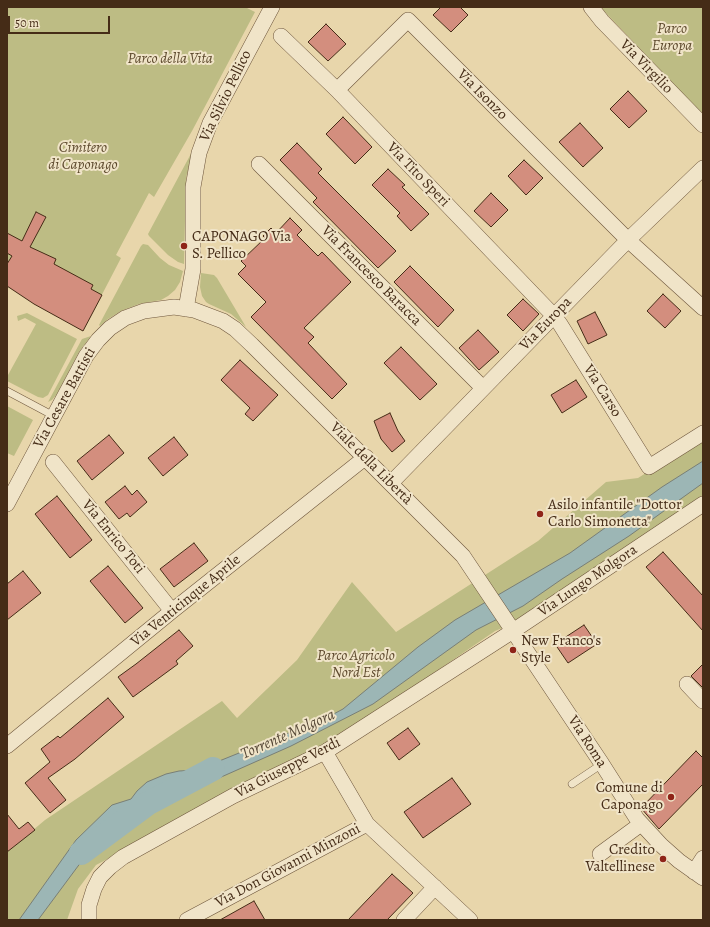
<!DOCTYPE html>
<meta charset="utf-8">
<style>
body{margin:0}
#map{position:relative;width:710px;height:927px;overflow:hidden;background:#e8d6ab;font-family:Alegreya,serif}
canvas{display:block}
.frame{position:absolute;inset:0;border:8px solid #452c17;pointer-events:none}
.scale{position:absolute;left:8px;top:16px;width:102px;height:18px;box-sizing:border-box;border:2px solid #452c17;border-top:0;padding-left:5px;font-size:12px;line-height:14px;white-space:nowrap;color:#452c17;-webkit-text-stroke:3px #f0e4c8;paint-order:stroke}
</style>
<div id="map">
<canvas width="710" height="927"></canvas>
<div class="frame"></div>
<div class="scale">50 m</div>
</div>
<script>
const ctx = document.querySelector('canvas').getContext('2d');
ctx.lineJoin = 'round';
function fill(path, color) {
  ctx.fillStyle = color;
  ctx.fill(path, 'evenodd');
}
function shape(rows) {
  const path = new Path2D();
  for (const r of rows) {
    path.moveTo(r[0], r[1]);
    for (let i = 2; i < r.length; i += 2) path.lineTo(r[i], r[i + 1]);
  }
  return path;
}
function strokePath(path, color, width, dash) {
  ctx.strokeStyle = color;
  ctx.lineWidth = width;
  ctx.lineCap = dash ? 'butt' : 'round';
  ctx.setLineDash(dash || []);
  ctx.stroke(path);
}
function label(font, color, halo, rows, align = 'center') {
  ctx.font = font + ' Alegreya,serif';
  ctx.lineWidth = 4;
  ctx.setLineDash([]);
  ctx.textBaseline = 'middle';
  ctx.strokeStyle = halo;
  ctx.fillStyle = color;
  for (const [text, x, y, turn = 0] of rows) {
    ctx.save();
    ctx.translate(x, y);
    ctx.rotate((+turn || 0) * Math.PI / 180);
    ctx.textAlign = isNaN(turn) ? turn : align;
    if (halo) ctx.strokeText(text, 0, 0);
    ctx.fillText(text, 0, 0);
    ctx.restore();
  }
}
fill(shape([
 [7,7,245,7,255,12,192,131,154,197,149,193,116,255,121,258,83,331,7,286],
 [601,7,703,7,703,115,604,11],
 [194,148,186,178,184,264,178,262,168,255,149,236,148,234],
 [143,244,148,245,160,258,169,265,183,271,180,282,175,290,168,296,161,300,139,304,121,311,108,319,100,326,99,325,141,246],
 [201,273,214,275,217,278,246,327,231,314,209,304,206,302,202,296,200,287],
 [27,313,77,339,48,395,43,398,38,397,7,381,7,375,8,375,36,324,25,318,18,321,17,316],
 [91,336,79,352,57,394,52,400,48,402,82,339],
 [7,406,33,420,14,456,7,453],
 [703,437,703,495,526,618,495,631,335,741,96,865,78,889,67,920,7,920,7,852,45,820,222,701,237,718,297,660,352,582,396,632,538,541,606,482,638,478]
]), '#bdbc84');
const water = shape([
 [703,461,703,483,629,536,562,579,523,606,476,630,373,704,291,746,210,782,186,782,176,787,161,798,127,810,120,820,87,854,38,920,19,920,76,840,112,805,131,799,137,791,147,782,166,774,179,771,197,770,328,717,343,709,418,647,455,620,570,553,662,487,703,461]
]);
fill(water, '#9cb6b5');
strokePath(water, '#797f76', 1);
strokePath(shape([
 [81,853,147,804,213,769]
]), '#9cb6b5', 24);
const building = shape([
 [441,7,460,7,468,15,451,32,433,15,441,7],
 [326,24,346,44,328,61,308,42,326,24],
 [628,91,647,111,629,128,610,109,628,91],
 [343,117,372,147,355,164,326,134,343,117],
 [580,123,603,148,583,167,559,142,580,123],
 [297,143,322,169,318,173,396,251,378,268,313,202,317,198,280,160,297,143],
 [524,160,543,178,526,195,508,176,524,160],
 [388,169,405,185,402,187,429,214,411,231,397,216,400,213,372,185,388,169],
 [491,193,508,210,491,227,474,211,491,193],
 [36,212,46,217,30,247,56,259,54,264,93,285,91,289,102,295,83,331,34,304,7,286,7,264,12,256,7,253,7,233,22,241,36,212],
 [290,218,302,230,297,235,318,256,322,252,351,282,304,328,314,337,308,343,347,384,332,399,251,317,266,302,238,274,246,266,241,261,265,238,263,236,271,228,276,233,290,218],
 [410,266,454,310,438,327,394,282,410,266],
 [663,294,681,311,665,328,647,311,663,294],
 [523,299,539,314,523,331,507,315,523,299],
 [595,312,607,335,588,344,577,321,595,312],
 [478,330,499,352,479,370,459,348,478,330],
 [401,347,437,384,420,400,384,363,401,347],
 [240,360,278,395,253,421,245,414,250,408,221,380,240,360],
 [576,380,587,397,562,413,551,395,576,380],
 [390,413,398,431,405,441,392,452,381,439,374,421,390,413],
 [109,435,124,453,92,480,77,461,109,435],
 [174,437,188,455,163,476,148,458,174,437],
 [125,486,132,495,137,490,147,502,130,517,127,513,119,519,105,502,125,486],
 [57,496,92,540,70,558,35,514,57,496],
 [194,543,208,561,174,587,160,569,194,543],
 [663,552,703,596,703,631,646,567,663,552],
 [108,566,143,608,125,623,90,581,108,566],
 [23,571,41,593,7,620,7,584,23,571],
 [584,625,597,644,568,663,555,644,584,625],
 [179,630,193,646,176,661,178,664,133,697,118,677,136,664,179,630],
 [703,664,703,688,691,676,703,664],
 [108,698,124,717,75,759,48,778,66,800,50,813,25,783,50,762,41,749,58,736,60,738,108,698],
 [408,728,420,744,399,760,387,743,408,728],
 [696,751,703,758,703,784,659,829,641,808,696,751],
 [452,778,471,804,423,838,404,812,452,778],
 [7,814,19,829,28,822,35,830,7,852,7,814],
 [392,874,413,893,387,920,348,920,392,874],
 [254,901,265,920,220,920,254,901]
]);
fill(building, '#d38e7e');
strokePath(building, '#452c17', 1);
const lane = shape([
 [7,391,54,416],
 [572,784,602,764]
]);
const street = shape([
 [591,7,602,21,703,125],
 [281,36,337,90,554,316,560,324,649,467,703,433],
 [337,90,408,20,628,240,703,308],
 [259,164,483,388],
 [186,309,193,269,193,187,199,153,210,123,272,7],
 [53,462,172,611],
 [391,483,628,240,703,168],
 [7,504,86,356,98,340,110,328,125,318,144,311,174,307,194,310,223,321,235,329,252,345,463,556,602,764,637,819,661,845,679,861,703,878],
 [687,684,703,701],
 [7,746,172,611,366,457],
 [325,752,367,824,470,920],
 [600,854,641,824],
 [694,872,703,858],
 [89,920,89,905,94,889,100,877,110,867,123,857,233,796,325,752,513,631,703,504],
 [187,920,367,824],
 [404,920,435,887]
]);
strokePath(lane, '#6e563c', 8);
strokePath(street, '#6e563c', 16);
strokePath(lane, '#f0e4c8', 7);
strokePath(street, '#f0e4c8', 15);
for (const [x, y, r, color] of [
 [184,246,4,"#8f2418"],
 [540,514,4,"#8f2418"],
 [513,650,4,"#8f2418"],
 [671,797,4,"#8f2418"],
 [663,859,4,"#8f2418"]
]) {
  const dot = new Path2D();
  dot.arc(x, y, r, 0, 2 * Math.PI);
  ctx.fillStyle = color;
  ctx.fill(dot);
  strokePath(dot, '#f0e4c8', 1.5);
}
label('italic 15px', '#5d492d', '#f0e4c8', [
 ["Parco",672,29],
 ["Europa",672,46],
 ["Parco della Vita",170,59],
 ["Cimitero",83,148],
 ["di Caponago",83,165],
 ["Parco Agricolo",356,656],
 ["Nord Est",356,673]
]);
label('15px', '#452c17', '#f0e4c8', [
 ["Via Virgilio",646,67,46],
 ["Via Isonzo",482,95,45],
 ["Via Silvio Pellico",226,96,-64],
 ["Via Tito Speri",418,175,46],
 ["Via Francesco Baracca",371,276,45],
 ["Via Europa",546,324,-46],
 ["Via Carso",602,391,58],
 ["Via Cesare Battisti",65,398,-61],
 ["Viale della Libertà",371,464,45],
 ["Via Enrico Toti",113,537,51],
 ["Via Lungo Molgora",588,581,-34],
 ["Via Venticinque Aprile",186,601,-39],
 ["Via Roma",587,742,57],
 ["Via Giuseppe Verdi",288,768,-27],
 ["Via Don Giovanni Minzoni",288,866,-28]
]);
label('15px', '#452c17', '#f0e4c8', [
 ["CAPONAGO Via",192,237],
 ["S. Pellico",192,254],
 ["Asilo infantile \"Dottor",548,505],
 ["Carlo Simonetta\"",548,522],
 ["New Franco's",521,641],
 ["Style",521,658],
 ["Comune di",663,788,"right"],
 ["Caponago",663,805,"right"],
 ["Credito",655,850,"right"],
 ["Valtellinese",655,867,"right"]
], 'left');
label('italic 16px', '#564837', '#f0e4c8', [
 ["Torrente Molgora",288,735,-24]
]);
</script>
